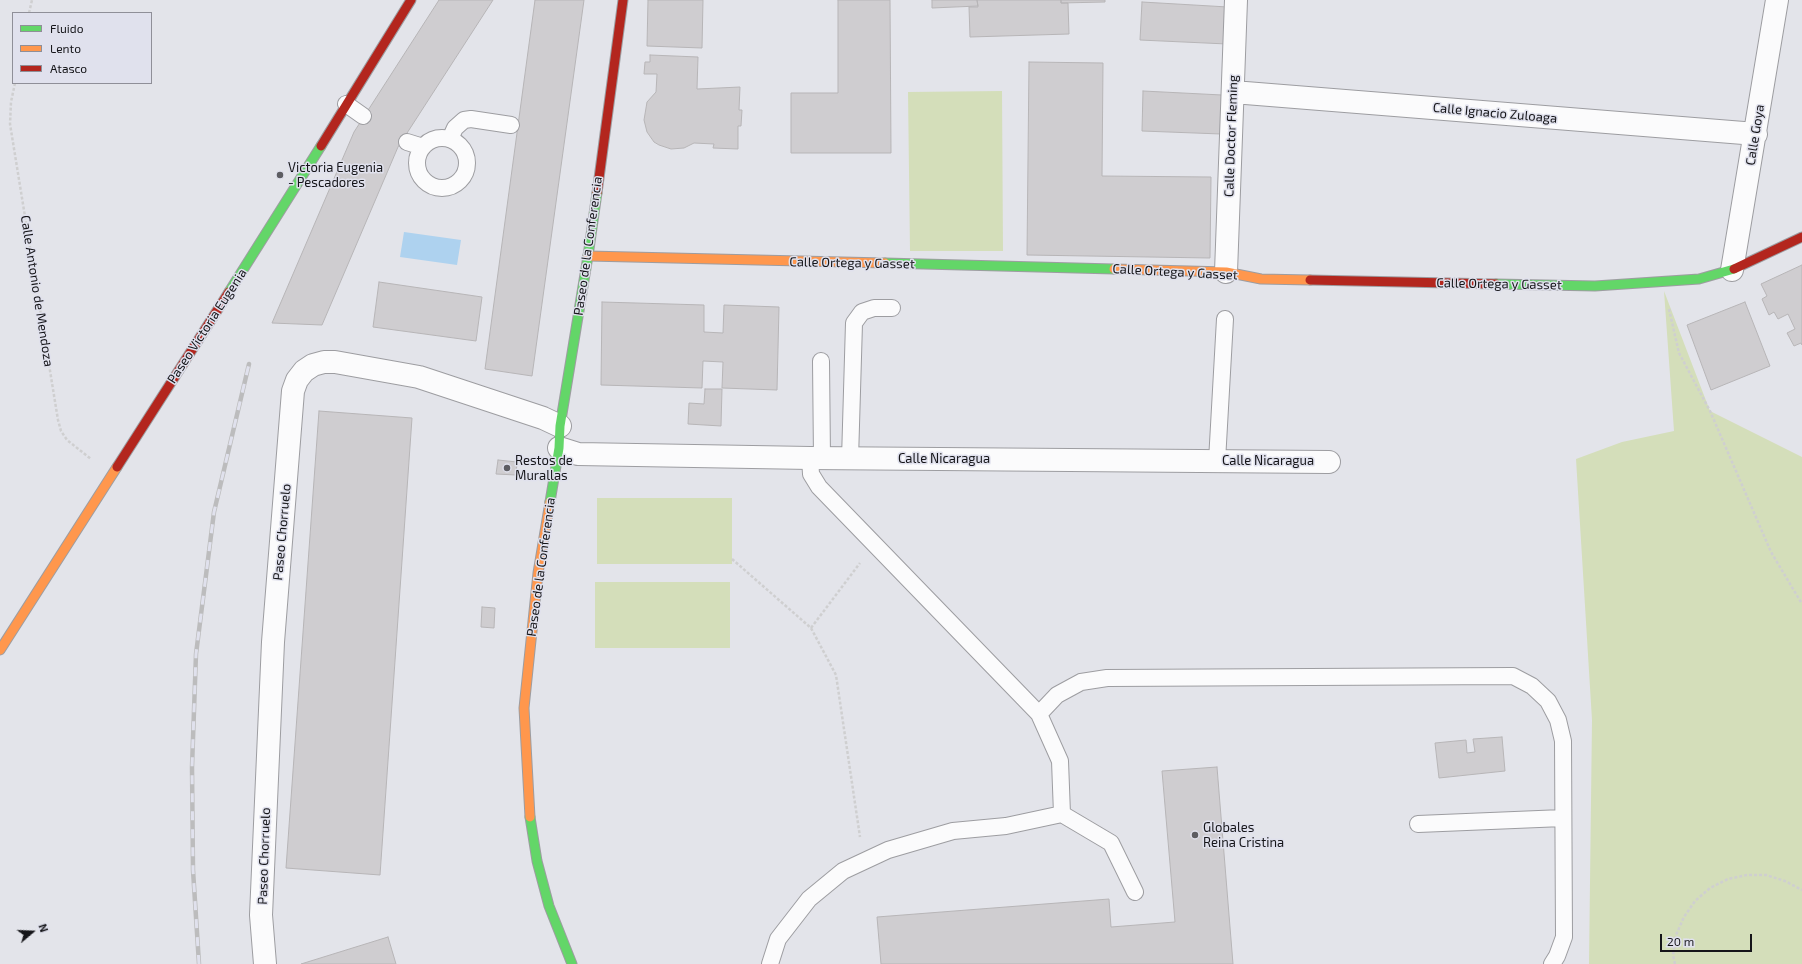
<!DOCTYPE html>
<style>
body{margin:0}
#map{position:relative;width:1802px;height:964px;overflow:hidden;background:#e3e4ea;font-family:"Exo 2",sans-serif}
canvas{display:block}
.legend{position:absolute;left:12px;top:12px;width:140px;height:72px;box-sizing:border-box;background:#e0e1ed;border:1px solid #8f8f98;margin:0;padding:5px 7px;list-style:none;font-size:12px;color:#151519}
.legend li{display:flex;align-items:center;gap:8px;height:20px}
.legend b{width:20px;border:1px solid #8f8f98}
.north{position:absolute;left:12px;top:912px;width:40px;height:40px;-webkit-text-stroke:3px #e0e1ed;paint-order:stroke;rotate:71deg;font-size:11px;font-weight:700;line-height:16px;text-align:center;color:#151519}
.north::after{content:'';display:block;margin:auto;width:14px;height:18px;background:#151519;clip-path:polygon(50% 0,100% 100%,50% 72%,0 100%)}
.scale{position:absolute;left:1660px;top:934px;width:92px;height:18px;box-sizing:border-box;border:2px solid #151519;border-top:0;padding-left:5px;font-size:12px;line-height:14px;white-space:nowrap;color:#151519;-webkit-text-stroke:3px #e0e1ed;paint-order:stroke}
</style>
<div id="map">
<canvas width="1802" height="964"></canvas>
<ul class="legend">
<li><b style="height:5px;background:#63d668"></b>Fluido</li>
<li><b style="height:5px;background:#ff974d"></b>Lento</li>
<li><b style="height:5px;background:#b3261e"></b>Atasco</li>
</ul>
<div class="north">N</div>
<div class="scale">20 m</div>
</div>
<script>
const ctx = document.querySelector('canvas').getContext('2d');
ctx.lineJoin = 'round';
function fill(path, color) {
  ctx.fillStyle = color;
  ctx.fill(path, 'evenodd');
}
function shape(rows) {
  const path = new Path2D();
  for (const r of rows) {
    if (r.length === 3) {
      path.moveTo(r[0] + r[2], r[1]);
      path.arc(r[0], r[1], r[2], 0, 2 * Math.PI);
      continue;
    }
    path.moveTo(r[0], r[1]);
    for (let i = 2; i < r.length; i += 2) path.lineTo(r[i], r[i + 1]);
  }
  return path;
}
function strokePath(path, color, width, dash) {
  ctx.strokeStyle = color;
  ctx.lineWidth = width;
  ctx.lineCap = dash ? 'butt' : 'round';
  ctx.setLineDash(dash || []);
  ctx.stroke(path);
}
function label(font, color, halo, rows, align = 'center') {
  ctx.font = font + ' "Exo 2",sans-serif';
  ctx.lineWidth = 3;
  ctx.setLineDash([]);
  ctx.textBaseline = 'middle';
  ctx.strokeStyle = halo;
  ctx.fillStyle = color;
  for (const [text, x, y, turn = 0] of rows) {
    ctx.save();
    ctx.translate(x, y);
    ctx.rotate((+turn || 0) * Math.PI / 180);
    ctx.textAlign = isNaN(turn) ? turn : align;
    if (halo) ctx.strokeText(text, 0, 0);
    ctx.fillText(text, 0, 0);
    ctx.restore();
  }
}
fill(shape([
 [1002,91,1003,251,910,251,908,92],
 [1664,291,1710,411,1802,457,1802,964,1589,964,1592,720,1576,459,1622,442,1674,431],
 [597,498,732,498,732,564,597,564],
 [595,582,730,582,730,648,595,648]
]), '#d4deba');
fill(shape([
 [404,232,461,240,457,265,400,257]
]), '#aed2ef');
const building = shape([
 [439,0,493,0,398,147,322,325,272,323,354,132,439,0],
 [535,0,584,0,532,376,485,369,535,0],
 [648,0,703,0,702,48,647,46,648,0],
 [838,0,890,0,891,153,791,153,791,93,838,93,838,0],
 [932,0,977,0,978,6,932,8,932,0],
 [977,0,1061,0,1061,3,1068,3,1069,34,970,37,969,7,978,7,977,0],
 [1061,0,1105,0,1105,2,1061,3,1061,0],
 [1142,2,1228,7,1227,44,1140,40,1142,2],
 [650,55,698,57,697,89,740,87,739,110,742,110,741,126,738,126,738,149,713,148,714,144,694,143,684,148,671,149,659,145,654,142,647,132,644,120,647,102,656,92,657,74,644,74,645,62,650,62,650,55],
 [1029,62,1103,63,1102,176,1211,177,1210,258,1027,255,1029,62],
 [1143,91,1222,95,1221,134,1142,131,1143,91],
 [1802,265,1802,345,1801,343,1794,346,1787,333,1795,329,1788,314,1778,319,1774,312,1769,315,1762,299,1767,296,1761,284,1802,265],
 [379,282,482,297,476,341,373,327,379,282],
 [602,302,704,305,704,332,723,333,724,305,779,307,777,390,722,388,723,362,703,361,702,388,601,385,602,302],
 [1745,302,1770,366,1711,390,1687,325,1745,302],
 [705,389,722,389,721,426,688,424,689,403,704,404,705,389],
 [319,411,412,418,380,875,286,868,319,411],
 [498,460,517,462,516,475,496,474,498,460],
 [482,607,495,608,494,628,481,627,482,607],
 [1502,737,1505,771,1439,778,1435,743,1466,740,1467,753,1475,752,1473,739,1502,737],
 [1217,767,1233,964,881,964,877,917,1109,899,1111,927,1175,922,1162,771,1217,767],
 [388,937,396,964,301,964,388,937]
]);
fill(building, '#cfcdd0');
strokePath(building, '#b7b5b7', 1);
const lane = shape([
 [346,104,363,116],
 [442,163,25],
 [450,139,455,128,464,120,471,119,511,125],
 [407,142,423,147],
 [821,361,822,458],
 [810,458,811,474,819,487,1039,714,1060,761,1062,814],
 [850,459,854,323,862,312,874,308,892,308],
 [1217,461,1225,319],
 [1039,714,1057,695,1081,682,1107,678,1513,676,1532,686,1548,701,1558,720,1563,741,1564,937,1557,956,1552,964],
 [1418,824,1563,818],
 [770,964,778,939,809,899,843,871,888,850,953,831,1006,826,1062,814,1111,843,1135,892]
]);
const street = shape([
 [1233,92,1756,134],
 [1732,270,1777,0],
 [1226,272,1236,0],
 [559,448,578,454,810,458,1329,462],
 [265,964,261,915,273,642,293,391,297,380,304,371,313,365,324,362,335,362,419,377,543,418,560,426]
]);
const fast = shape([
 [885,263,1114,269],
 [1496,284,1595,286,1699,279,1734,269],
 [229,292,321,146],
 [550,502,559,448,560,426,588,256,597,193],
 [530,817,537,861,549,906,572,964]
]);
const slow = shape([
 [588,256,885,263],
 [1114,269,1226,272,1261,279,1310,280],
 [0,650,117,467],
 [530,817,524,708,538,573,550,502]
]);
const jam = shape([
 [321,146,411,0],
 [597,193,623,0],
 [1734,269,1802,237],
 [1310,280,1496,284],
 [117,467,229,292]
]);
strokePath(lane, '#9d9da1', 18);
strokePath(street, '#9d9da1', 24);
strokePath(fast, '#9d9da1', 11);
strokePath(slow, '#9d9da1', 11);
strokePath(jam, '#9d9da1', 11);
strokePath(shape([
 [29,13,32,0],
 [15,83,11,102,10,124,58,420,61,431,67,440,91,459],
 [1669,309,1679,353,1710,411,1771,552,1802,604],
 [732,559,811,628,836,675,860,837],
 [811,628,860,563],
 [1675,964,1673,955,1676,935,1684,917,1695,901,1710,888,1728,879,1747,875,1766,875,1785,881,1802,890]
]), '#cfcfd0', 2.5, [3, 2]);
strokePath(lane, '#fbfbfc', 16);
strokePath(street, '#fbfbfc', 22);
strokePath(fast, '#63d668', 9);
strokePath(slow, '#ff974d', 9);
strokePath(jam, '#b3261e', 9);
const rail = shape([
 [199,964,193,870,192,767,196,654,214,512,249,364]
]);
strokePath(rail, '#bcbcbd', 4.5);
strokePath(rail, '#e0e1ed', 3, [9]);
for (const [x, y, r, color] of [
 [280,175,4,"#5d5d62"],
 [507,468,4,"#5d5d62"],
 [1195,835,4,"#5d5d62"]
]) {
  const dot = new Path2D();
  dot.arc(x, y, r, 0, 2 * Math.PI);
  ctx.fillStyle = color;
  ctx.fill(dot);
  strokePath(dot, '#e0e1ed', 1.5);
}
label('13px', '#151519', '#e0e1ed', [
 ["Calle Ignacio Zuloaga",1495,113,5],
 ["Calle Goya",1755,135,-81],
 ["Calle Doctor Fleming",1231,136,-88],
 ["Paseo de la Conferencia",588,246,-82],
 ["Calle Ortega y Gasset",852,263,1],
 ["Calle Ortega y Gasset",1175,272,3],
 ["Calle Ortega y Gasset",1499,284,1],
 ["Calle Antonio de Mendoza",37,291,81],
 ["Paseo Victoria Eugenia",207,326,-57],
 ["Calle Nicaragua",944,459],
 ["Calle Nicaragua",1268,461],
 ["Paseo Chorruelo",282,532,-85],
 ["Paseo de la Conferencia",541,567,-82],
 ["Paseo Chorruelo",264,856,-88]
]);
label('13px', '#151519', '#e0e1ed', [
 ["Victoria Eugenia",288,168],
 ["- Pescadores",288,183],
 ["Restos de",515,461],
 ["Murallas",515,476],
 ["Globales",1203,828],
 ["Reina Cristina",1203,843]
], 'left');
</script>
